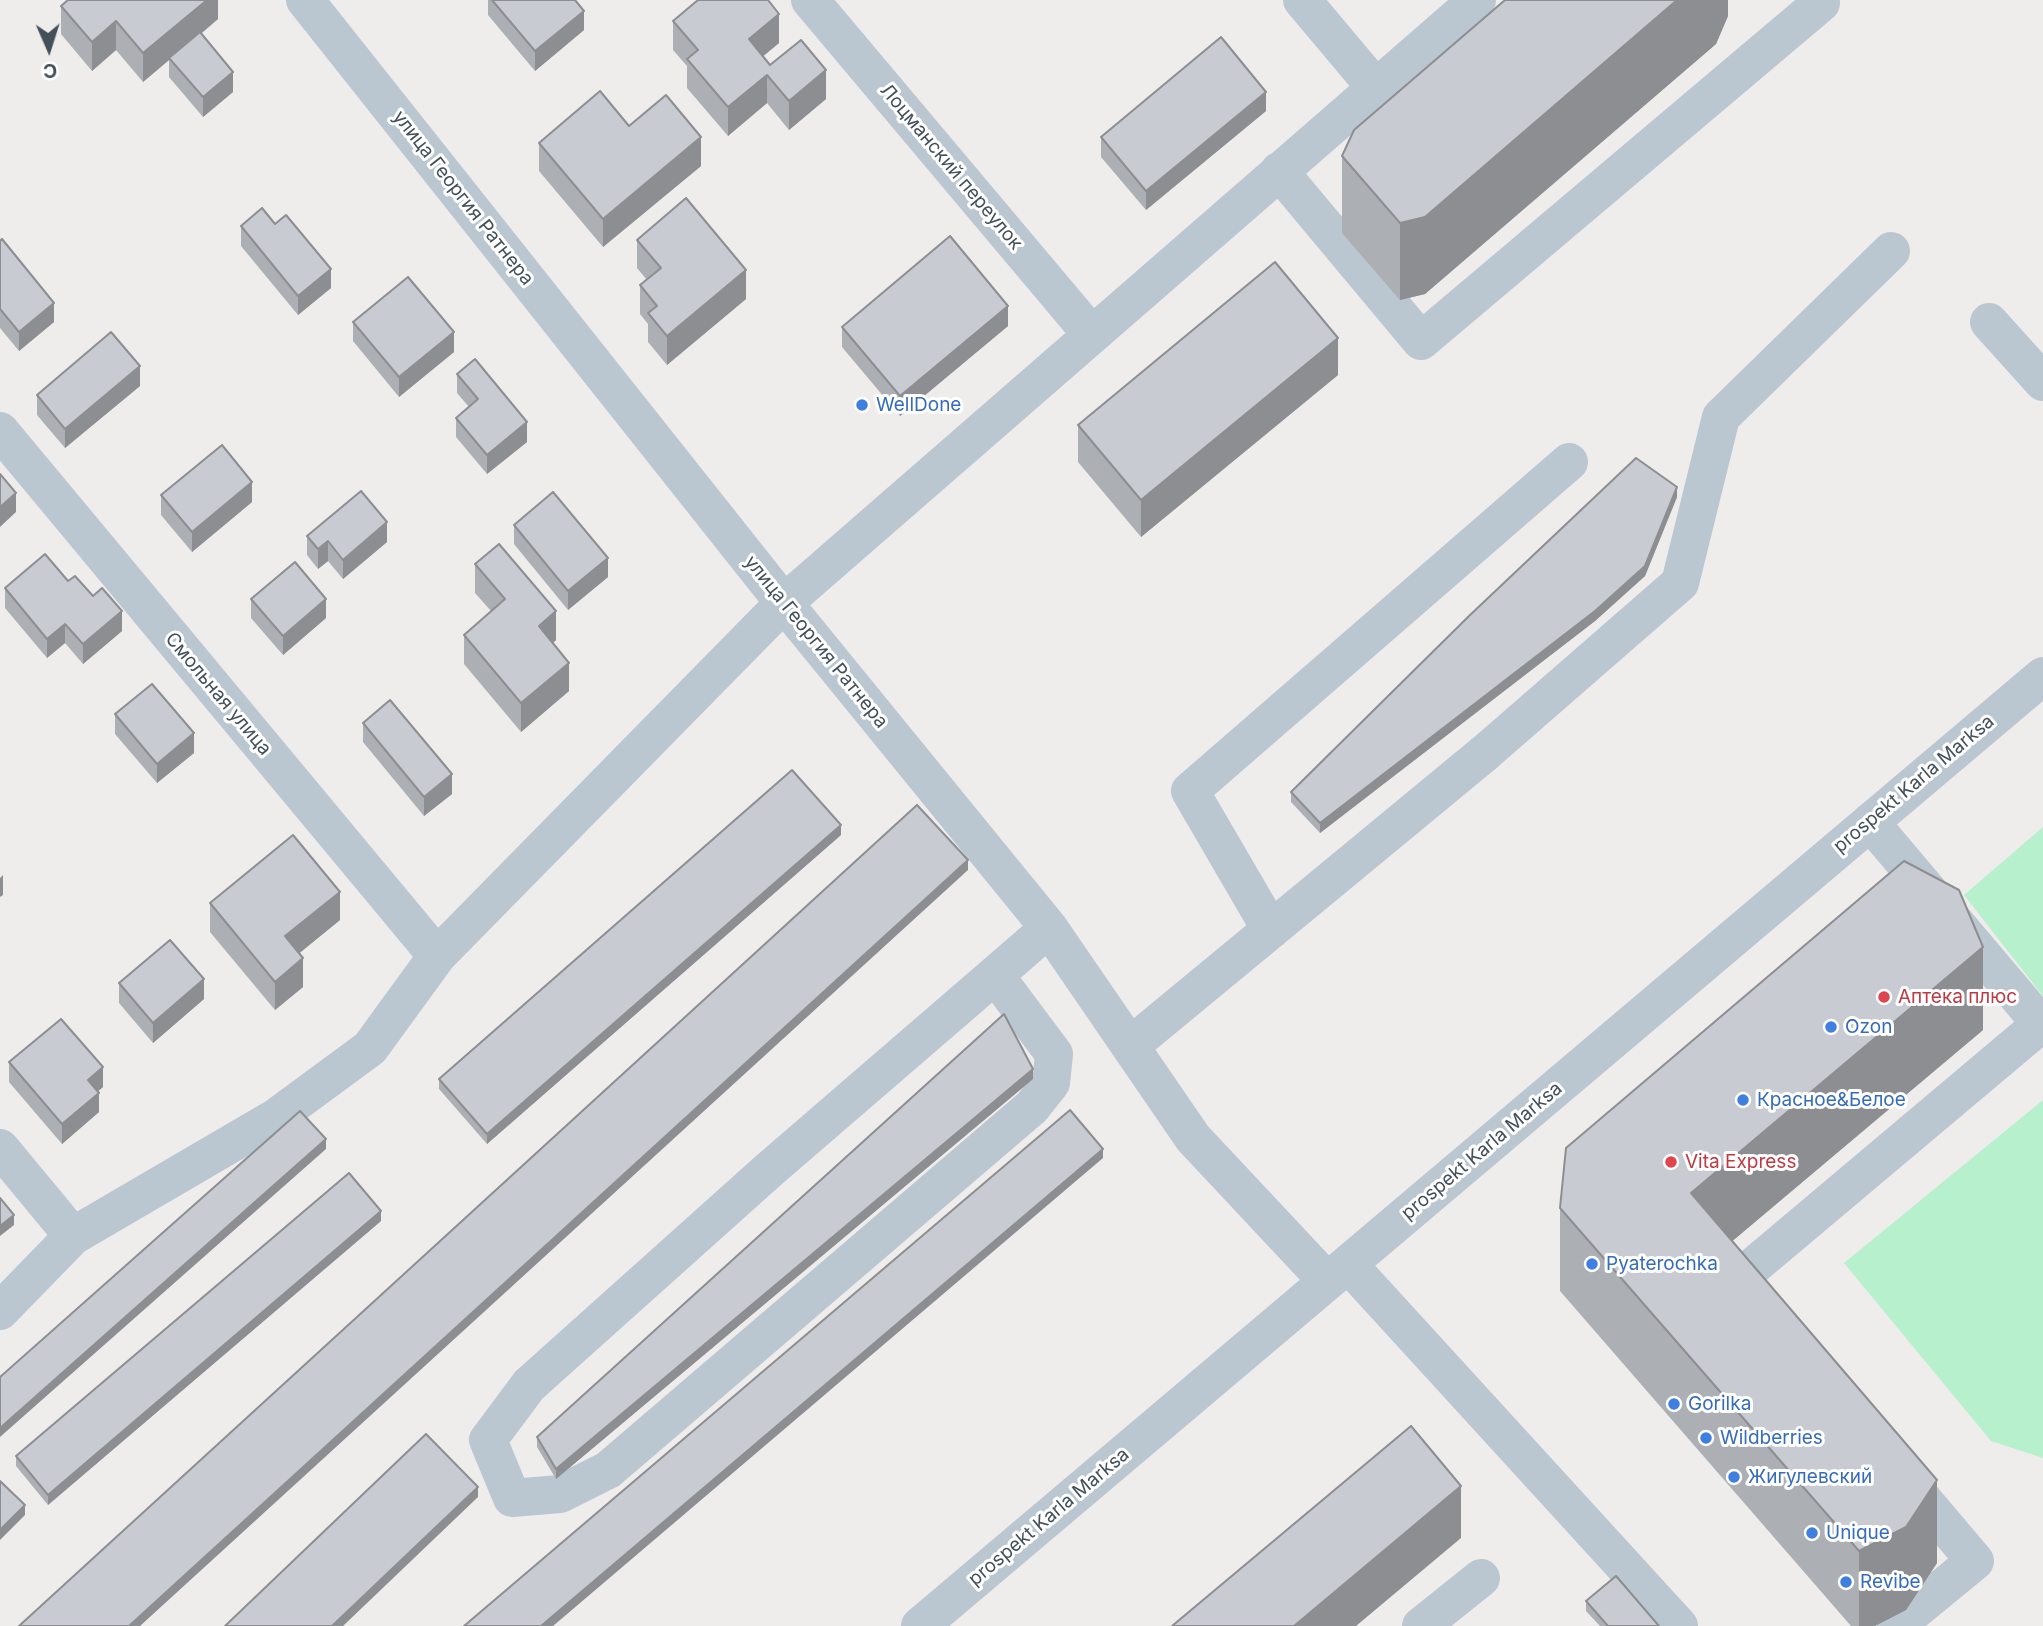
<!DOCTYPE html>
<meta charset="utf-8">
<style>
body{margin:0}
#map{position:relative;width:2043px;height:1626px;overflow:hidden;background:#efecec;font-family:Inter,sans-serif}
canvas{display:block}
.north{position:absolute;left:14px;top:14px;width:70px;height:70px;-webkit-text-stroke:5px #fff;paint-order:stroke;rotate:177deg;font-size:19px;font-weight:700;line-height:28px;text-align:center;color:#43505a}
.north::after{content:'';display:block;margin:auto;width:24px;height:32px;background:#43505a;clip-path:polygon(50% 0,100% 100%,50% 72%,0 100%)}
</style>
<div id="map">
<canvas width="2043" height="1626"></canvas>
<div class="north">С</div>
</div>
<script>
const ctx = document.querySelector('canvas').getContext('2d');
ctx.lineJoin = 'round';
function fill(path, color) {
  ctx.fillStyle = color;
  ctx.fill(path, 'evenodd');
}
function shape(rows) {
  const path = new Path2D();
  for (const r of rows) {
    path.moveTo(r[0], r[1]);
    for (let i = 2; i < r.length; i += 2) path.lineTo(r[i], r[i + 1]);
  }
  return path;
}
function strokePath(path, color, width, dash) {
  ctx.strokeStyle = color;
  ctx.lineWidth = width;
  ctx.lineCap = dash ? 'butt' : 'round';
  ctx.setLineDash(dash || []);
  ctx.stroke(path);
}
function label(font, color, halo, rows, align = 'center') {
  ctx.font = font + ' Inter,sans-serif';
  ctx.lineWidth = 6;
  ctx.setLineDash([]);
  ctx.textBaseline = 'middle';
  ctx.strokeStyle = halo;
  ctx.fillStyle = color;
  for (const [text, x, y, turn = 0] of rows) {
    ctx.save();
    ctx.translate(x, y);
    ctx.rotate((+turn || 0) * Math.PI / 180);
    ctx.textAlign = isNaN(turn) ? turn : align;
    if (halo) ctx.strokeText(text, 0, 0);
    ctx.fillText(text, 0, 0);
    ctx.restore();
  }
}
fill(shape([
 [2043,827,2043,996,1964,895],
 [2043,1100,2043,1458,1991,1441,1844,1263]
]), '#b6f0cc');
strokePath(shape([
 [305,0,784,603,1049,928,1193,1138,1327,1281],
 [810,0,1092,335],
 [1302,0,1376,88],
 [1279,171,1421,341,1821,3,1818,0],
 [1989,322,2043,382],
 [0,431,437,956],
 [1271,930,1190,791,1569,462],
 [995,975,1054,1054,1051,1083,1032,1107,608,1470,560,1494,512,1498,488,1440,529,1385,769,1170,995,975,1049,928],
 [1130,1046,1486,752,1680,583,1721,417,1891,251],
 [0,1148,73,1236],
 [1348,1264,1679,1626],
 [1755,1302,1737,1280,2041,1024,1870,822],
 [0,1311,73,1236,275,1118,370,1048,437,956,784,603,1477,0],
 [920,1626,2043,676],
 [1421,1626,1481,1578],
 [1896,1626,1975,1561,1903,1476]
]), '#bbc7d0', 38);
fill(shape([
 [218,0,218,19,201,34,233,92,203,117,169,77,169,60,143,82,116,50,92,71,61,34,61,6],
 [488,0,575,0,584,30,535,71,488,15],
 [1728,0,1728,16,1716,44,1425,294,1400,300,1342,233,1342,156],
 [673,21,779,43,763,56,770,65,826,99,789,130,767,103,728,136,687,88,687,66,673,50],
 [1266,111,1146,210,1101,157,1101,137],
 [629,126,701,166,603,247,539,171,539,143],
 [241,226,331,288,298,315,241,246],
 [637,240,746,299,667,365,648,342,648,324,640,314,640,285,647,280,637,268],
 [0,241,54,322,19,351,0,328],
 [353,322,454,352,399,397,353,341],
 [1008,326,900,416,842,347,842,327],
 [457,374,527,442,487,474,456,437,456,418,469,407,457,393],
 [1338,375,1141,537,1078,462,1078,425],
 [140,386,65,448,37,415,37,395],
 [161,495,252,502,192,552,161,515],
 [1677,497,1645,576,1595,621,1320,833,1291,802,1291,792],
 [514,525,608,577,568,610,514,544],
 [307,536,387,542,343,579,328,561,318,569,307,555],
 [475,564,556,640,553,643,569,691,521,732,464,664,464,635,491,611,475,593],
 [68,581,93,596,122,631,83,664,65,643,47,658,5,608,5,588],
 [251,599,326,618,283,655,251,618],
 [115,714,194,753,157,783,115,734],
 [363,723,452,794,424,816,363,742],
 [841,835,487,1144,439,1089,439,1079],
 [210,903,340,920,299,953,303,987,275,1010,210,932],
 [119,983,204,999,153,1043,119,1003],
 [1983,1030,1732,1241,1937,1563,1906,1610,1875,1626,1851,1626,1560,1291,1560,1208],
 [9,1062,103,1087,97,1091,99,1112,62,1144,9,1082],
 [1033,1079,556,1479,537,1447,537,1437],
 [381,1221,48,1505,16,1466,16,1456],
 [1586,1601,1659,1626,1600,1626,1586,1611]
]), '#acafb4');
fill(shape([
 [207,0,218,0,218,19,170,59,169,58,169,60,143,82,143,53],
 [1677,0,1728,0,1728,16,1716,44,1425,294,1400,300,1400,223],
 [584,11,584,30,535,71,535,51],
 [779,14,779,43,749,68,749,39],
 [116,21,116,50,92,71,92,42],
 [826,70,826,99,789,130,789,101],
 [233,72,233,92,203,117,203,97],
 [767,75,767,103,728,136,728,107],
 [1266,92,1266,111,1146,210,1146,191],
 [701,137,701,166,603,247,603,219],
 [331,269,331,288,298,315,298,296],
 [746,270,746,299,667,365,667,336],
 [54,303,54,322,19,351,19,332],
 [1008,306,1008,326,900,416,900,396],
 [454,332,454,352,399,397,399,377],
 [1338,338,1338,375,1141,537,1141,500],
 [140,366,140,386,65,448,65,429],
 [527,422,527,442,487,474,487,455],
 [252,482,252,502,192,552,192,532],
 [1677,487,1677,497,1645,576,1595,621,1320,833,1320,823],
 [16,493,16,512,0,527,0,507],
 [387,522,387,542,343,579,343,560],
 [328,541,328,561,318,569,318,549],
 [608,558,608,577,568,610,568,591],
 [326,599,326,618,283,655,283,636],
 [122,611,122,631,83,664,83,644],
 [556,611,556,640,539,654,539,626],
 [65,624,65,643,47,658,47,639],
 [569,663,569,691,521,732,521,703],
 [194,733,194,753,157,783,157,764],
 [452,774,452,794,424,816,424,797],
 [841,825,841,835,487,1144,487,1134],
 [968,860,968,870,140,1626,129,1626],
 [3,875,3,895,0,897,0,878],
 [340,892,340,920,285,965,285,936],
 [1983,947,1983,1030,1691,1276,1691,1193],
 [303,958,303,987,275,1010,275,982],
 [204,979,204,999,153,1043,153,1023],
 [103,1067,103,1087,88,1100,88,1080],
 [1033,1069,1033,1079,556,1479,556,1469],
 [99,1093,99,1112,62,1144,62,1124],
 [326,1139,326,1149,0,1437,0,1428],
 [1103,1149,1103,1158,553,1626,541,1626],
 [381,1211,381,1221,48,1505,48,1495],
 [14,1215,14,1225,0,1236,0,1226],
 [1937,1480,1937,1563,1906,1610,1875,1626,1859,1626,1859,1551],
 [1461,1486,1461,1538,1356,1626,1294,1626],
 [478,1487,478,1497,343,1626,332,1626],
 [25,1505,25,1515,0,1540,0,1530]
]), '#8c8e92');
const building = shape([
 [68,0,207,0,143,53,116,21,92,42,61,6,68,0],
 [492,0,575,0,584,11,535,51,492,0],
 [698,0,768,0,779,14,749,39,770,65,801,40,826,70,789,101,767,75,728,107,687,59,698,50,673,21,698,0],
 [1505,0,1677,0,1425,217,1400,223,1342,156,1354,130,1505,0],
 [200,32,233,72,203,97,169,58,200,32],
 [1221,37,1266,92,1146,191,1101,137,1221,37],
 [600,91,629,126,666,95,701,137,603,219,539,143,600,91],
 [686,198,746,270,667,336,648,313,657,306,640,285,661,268,637,240,686,198],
 [262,208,275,224,286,215,331,269,298,296,241,226,262,208],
 [950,236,1008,306,900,396,842,327,950,236],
 [2,239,54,303,19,332,0,309,0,241,2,239],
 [1275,262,1338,338,1141,500,1078,425,1275,262],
 [408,277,454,332,399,377,353,322,408,277],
 [111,332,140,366,65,429,37,395,111,332],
 [475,359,527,422,487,455,456,418,478,399,457,374,475,359],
 [222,445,252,482,192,532,161,495,222,445],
 [1636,458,1677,487,1645,566,1595,611,1320,823,1291,792,1469,616,1636,458],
 [0,474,16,493,0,507,0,474],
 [361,491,387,522,343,560,328,541,318,549,307,536,361,491],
 [553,492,608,558,568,591,514,525,553,492],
 [499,544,556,611,539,626,569,663,521,703,464,635,505,599,475,564,499,544],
 [45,554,68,581,75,576,93,596,102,588,122,611,83,644,65,624,47,639,5,588,45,554],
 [295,562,326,599,283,636,251,599,295,562],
 [152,684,194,733,157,764,115,714,152,684],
 [390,700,452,774,424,797,363,723,390,700],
 [792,770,841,825,487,1134,439,1079,792,770],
 [917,805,968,860,129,1626,19,1626,917,805],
 [293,835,340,892,285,936,303,958,275,982,210,903,293,835],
 [1904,861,1959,890,1983,947,1691,1193,1937,1480,1906,1527,1859,1551,1560,1208,1566,1148,1904,861],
 [170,940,204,979,153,1023,119,983,170,940],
 [1004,1014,1033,1069,556,1469,537,1437,1004,1014],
 [61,1019,103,1067,88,1080,99,1093,62,1124,9,1062,61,1019],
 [1070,1110,1103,1149,541,1626,464,1626,1070,1110],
 [300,1111,326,1139,0,1428,0,1377,300,1111],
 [349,1173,381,1211,48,1495,16,1456,349,1173],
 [0,1198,14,1215,0,1226,0,1198],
 [1411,1426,1461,1486,1294,1626,1172,1626,1411,1426],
 [426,1434,478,1487,332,1626,225,1626,426,1434],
 [0,1481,25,1505,0,1530,0,1481],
 [1616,1576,1659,1626,1608,1626,1586,1601,1616,1576]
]);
fill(building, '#c8cbd1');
strokePath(building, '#8c8e92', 2);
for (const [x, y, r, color] of [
 [862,405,7,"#3f7fe0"],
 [1884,997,7,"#e0444e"],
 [1831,1027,7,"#3f7fe0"],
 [1743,1100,7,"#3f7fe0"],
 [1671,1162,7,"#e0444e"],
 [1592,1264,7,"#3f7fe0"],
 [1674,1404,7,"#3f7fe0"],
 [1706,1438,7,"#3f7fe0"],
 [1734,1477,7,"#3f7fe0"],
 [1812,1533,7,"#3f7fe0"],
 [1846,1582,7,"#3f7fe0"]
]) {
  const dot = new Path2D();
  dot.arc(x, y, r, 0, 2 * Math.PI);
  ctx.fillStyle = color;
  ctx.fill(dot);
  strokePath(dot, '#fff', 2.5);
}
label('19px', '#43505a', '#fff', [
 ["Лоцманский переулок",951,167,50],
 ["улица Георгия Ратнера",463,198,52],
 ["улица Георгия Ратнера",816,642,51],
 ["Смольная улица",218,694,50],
 ["prospekt Karla Marksa",1914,784,-40],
 ["prospekt Karla Marksa",1482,1151,-40],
 ["prospekt Karla Marksa",1049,1517,-40]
]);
label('19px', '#366cbe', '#fff', [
 ["WellDone",876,405],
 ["Ozon",1845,1027],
 ["Красное&Белое",1757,1100],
 ["Pyaterochka",1606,1264],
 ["Gorilka",1688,1404],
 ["Wildberries",1720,1438],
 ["Жигулевский",1748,1477],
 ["Unique",1826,1533],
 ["Revibe",1860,1582]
], 'left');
label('19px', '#be3a42', '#fff', [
 ["Аптека плюс",1898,997],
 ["Vita Express",1685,1162]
], 'left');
</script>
